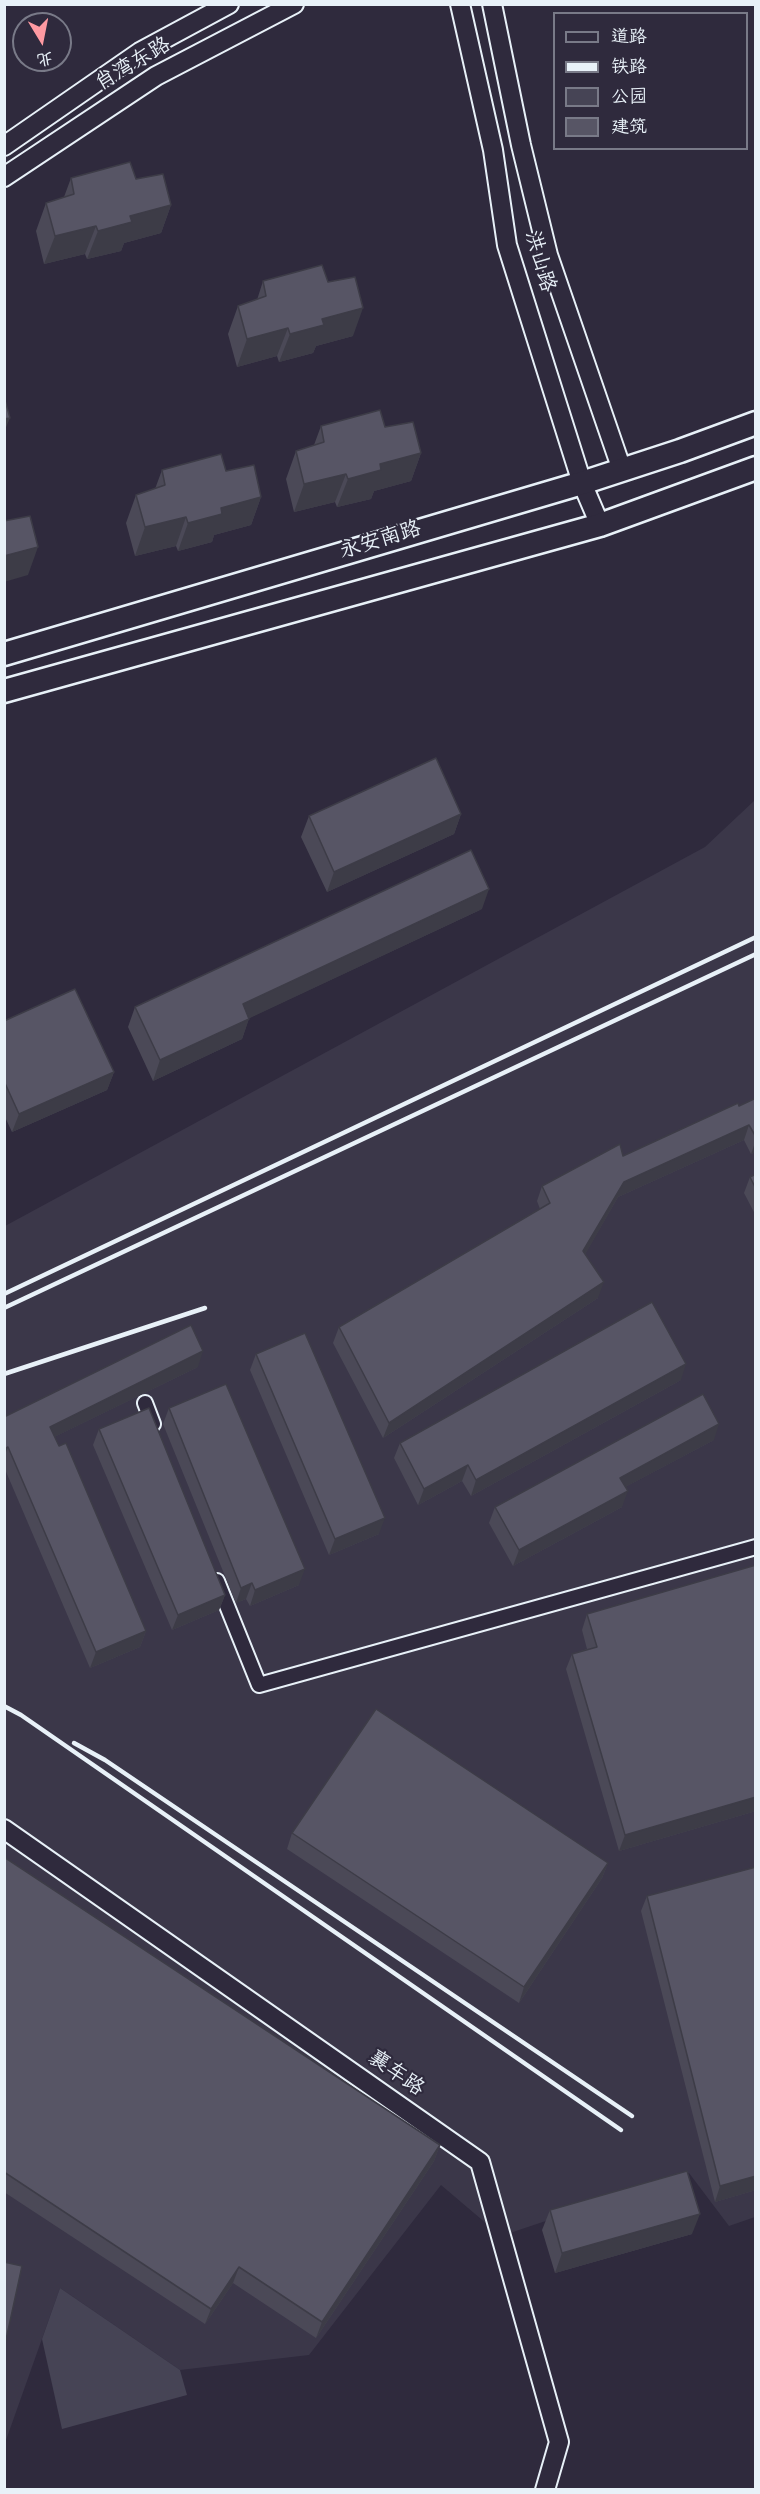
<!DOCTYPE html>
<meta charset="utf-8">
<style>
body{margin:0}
#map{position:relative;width:760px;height:2494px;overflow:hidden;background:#2f2a3d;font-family:"Indie Flower","LXGW WenKai TC",sans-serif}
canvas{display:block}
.frame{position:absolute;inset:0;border:6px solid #e8f1f8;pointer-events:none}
.legend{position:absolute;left:553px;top:12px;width:195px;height:138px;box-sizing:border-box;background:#2f2a3d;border:2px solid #797a88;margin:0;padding:8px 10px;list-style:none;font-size:18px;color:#e8f1f8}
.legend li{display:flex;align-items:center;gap:12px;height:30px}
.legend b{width:30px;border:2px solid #797a88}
.north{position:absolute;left:12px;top:12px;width:60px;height:60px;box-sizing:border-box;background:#2f2a3d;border:2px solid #797a88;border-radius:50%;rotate:170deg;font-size:16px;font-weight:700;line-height:24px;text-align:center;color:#e8f1f8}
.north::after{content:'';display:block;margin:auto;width:21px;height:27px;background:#ff9aa2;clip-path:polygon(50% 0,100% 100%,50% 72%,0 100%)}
</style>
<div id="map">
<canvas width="760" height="2494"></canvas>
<div class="frame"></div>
<ul class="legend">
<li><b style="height:8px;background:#2f2a3d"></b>道路</li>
<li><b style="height:8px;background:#e8f1f8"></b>铁路</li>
<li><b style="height:16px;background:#464455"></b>公园</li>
<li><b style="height:16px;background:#575565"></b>建筑</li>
</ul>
<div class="north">北</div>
</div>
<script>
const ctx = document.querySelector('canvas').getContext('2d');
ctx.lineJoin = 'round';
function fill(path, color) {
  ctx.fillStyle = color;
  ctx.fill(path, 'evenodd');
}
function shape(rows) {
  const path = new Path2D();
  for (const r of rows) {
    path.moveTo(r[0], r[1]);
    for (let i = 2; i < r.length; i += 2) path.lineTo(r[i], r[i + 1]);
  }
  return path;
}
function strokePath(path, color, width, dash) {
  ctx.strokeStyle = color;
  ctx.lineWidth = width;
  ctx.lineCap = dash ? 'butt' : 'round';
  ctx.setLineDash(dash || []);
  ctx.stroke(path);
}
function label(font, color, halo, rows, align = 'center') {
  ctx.font = font + ' "Indie Flower","LXGW WenKai TC",sans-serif';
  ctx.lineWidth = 4.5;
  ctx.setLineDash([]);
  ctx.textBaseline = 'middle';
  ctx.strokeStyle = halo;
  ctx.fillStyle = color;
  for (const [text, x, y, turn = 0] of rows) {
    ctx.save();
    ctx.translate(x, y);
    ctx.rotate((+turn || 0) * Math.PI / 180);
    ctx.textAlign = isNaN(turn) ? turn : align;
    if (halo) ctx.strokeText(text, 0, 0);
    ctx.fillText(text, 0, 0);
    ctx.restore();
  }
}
fill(shape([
 [755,800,755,2217,729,2226,689,2173,501,2236,441,2185,309,2355,180,2370,60,2288,5,2443,5,1226,705,847]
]), '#3b3749');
fill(shape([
 [60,2288,180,2370,187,2395,62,2429,42,2339]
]), '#464455');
const minor = shape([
 [145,1403,153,1424],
 [217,1581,259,1685,756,1547]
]);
const tertiary = shape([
 [460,4,493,150,507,245,582,483,600,525],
 [492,4,521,145,548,255,622,470],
 [4,146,140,52,229,4],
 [4,177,156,76,294,4],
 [4,1829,480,2162,559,2442,545,2490]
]);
const primary = shape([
 [4,654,582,483,680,451,756,423],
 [4,691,600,525,756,468]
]);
strokePath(minor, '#e8f1f8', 18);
strokePath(tertiary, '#e8f1f8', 22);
strokePath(primary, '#e8f1f8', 27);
strokePath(minor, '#2f2a3d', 14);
strokePath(tertiary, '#2f2a3d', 18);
strokePath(primary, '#2f2a3d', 22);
strokePath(shape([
 [4,1294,756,937],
 [4,1308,756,954],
 [4,1374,205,1308],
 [4,1706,21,1715,621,2130],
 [74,1743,105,1760,632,2116]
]), '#e8f1f8', 4.5);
fill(shape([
 [71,178,136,179,171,205,161,233,124,243,121,251,87,259,85,254,44,264,36,231,46,203,64,197],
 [263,281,328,282,353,336,316,346,313,353,279,362,277,356,237,367,228,334,238,306,257,300],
 [321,426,385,427,421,453,411,481,374,491,371,499,337,507,335,502,294,512,286,479,296,451,314,445],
 [162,470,226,471,261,497,251,525,214,535,212,542,178,551,176,546,135,556,126,523,136,495,155,489],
 [461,814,454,834,327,892,301,837,309,816],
 [482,909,249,1018,242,1039,153,1081,128,1027,135,1007],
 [4,1021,114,1072,107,1090,12,1132,4,1115],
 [756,1098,756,1152,751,1154,744,1140,618,1197,585,1254,598,1298,383,1438,333,1343,339,1327,540,1209,537,1201,542,1186,623,1156,739,1106],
 [756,1174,756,1216,744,1193,750,1177],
 [256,1354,379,1534,329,1555,250,1370],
 [198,1367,54,1437,146,1631,140,1647,90,1668,4,1467,4,1417],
 [681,1380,471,1496,462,1481,418,1505,394,1458,400,1443],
 [169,1408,299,1585,250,1606,246,1599,236,1603,163,1424],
 [99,1429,225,1595,219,1610,172,1630,93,1445],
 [714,1440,625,1487,622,1507,513,1566,489,1523,495,1507],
 [756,1565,756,1811,619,1851,566,1669,572,1654,587,1649,582,1630,587,1614],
 [292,1833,608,1863,602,1878,519,2003,287,1849],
 [4,1857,440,2145,434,2161,316,2338,233,2283,205,2324,4,2192],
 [647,1896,756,2190,715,2202,641,1911],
 [550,2210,692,2234,555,2273,542,2230]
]), '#4b4957');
fill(shape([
 [171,205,161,233,124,243,121,251,87,259,98,231,130,216],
 [96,226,85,254,44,264,55,236],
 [363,308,353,336,316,346,313,353,279,362,290,334,322,319],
 [288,328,277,356,237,367,247,339],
 [10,418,4,432,4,419],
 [421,453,411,481,374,491,371,499,337,507,348,479,380,464],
 [346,474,335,502,294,512,304,484],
 [261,497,251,525,214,535,212,542,178,551,188,523,221,508],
 [186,517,176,546,135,556,145,527],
 [38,547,28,575,4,582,4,556],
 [461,814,454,834,327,892,334,872],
 [489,889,482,909,235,1025,243,1004],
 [249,1019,242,1039,153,1081,160,1060],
 [114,1072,107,1090,12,1132,19,1114],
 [749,1125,744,1140,618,1197,578,1267,583,1251,624,1182],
 [756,1140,756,1152,751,1154],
 [604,1282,598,1298,383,1438,389,1423],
 [203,1351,198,1367,44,1442,50,1427],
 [686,1364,681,1380,471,1496,476,1480],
 [719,1424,714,1440,614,1493,620,1478],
 [8,1447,4,1457,4,1449],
 [468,1465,462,1481,418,1505,424,1489],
 [628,1491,622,1507,513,1566,519,1550],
 [385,1518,379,1534,329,1555,335,1539],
 [305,1569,299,1585,250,1606,255,1590],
 [252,1583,246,1599,236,1603,241,1588],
 [225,1595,219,1610,172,1630,178,1615],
 [146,1631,140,1647,90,1668,96,1652],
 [756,1797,756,1811,619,1851,625,1835],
 [608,1863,602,1878,519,2003,524,1987],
 [440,2145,434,2161,316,2338,322,2322],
 [756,2176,756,2190,715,2202,720,2186],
 [700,2214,692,2234,555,2273,562,2253],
 [239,2267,233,2283,205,2324,211,2309]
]), '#3d3c47');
const building = shape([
 [130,162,136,179,163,174,171,205,130,216,132,222,98,231,96,226,55,236,46,203,74,194,71,178,130,162],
 [322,265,328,282,355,277,363,308,322,319,324,325,290,334,288,328,247,339,238,306,266,296,263,281,322,265],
 [4,397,10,418,4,419,4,397],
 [380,410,385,427,413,422,421,453,380,464,381,470,348,479,346,474,304,484,296,451,324,442,321,426,380,410],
 [221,454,226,471,254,465,261,497,221,508,222,514,188,523,186,517,145,527,136,495,165,485,162,470,221,454],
 [30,516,38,547,4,556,4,521,30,516],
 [436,758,461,814,334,872,309,816,436,758],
 [471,850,489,889,243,1004,249,1019,160,1060,135,1007,471,850],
 [75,989,114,1072,19,1114,4,1081,4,1021,75,989],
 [756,1098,756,1137,749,1125,624,1182,583,1251,604,1282,389,1423,339,1327,550,1203,542,1186,620,1144,623,1156,738,1103,739,1106,756,1098],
 [756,1174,756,1189,750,1177,756,1174],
 [652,1302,686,1364,476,1480,468,1465,424,1489,400,1443,652,1302],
 [191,1325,203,1351,50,1427,59,1446,66,1443,146,1631,96,1652,8,1447,4,1449,4,1417,191,1325],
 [305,1333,385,1518,335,1539,256,1354,305,1333],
 [226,1384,305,1569,255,1590,252,1583,241,1588,169,1408,226,1384],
 [703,1394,719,1424,620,1478,628,1491,519,1550,495,1507,703,1394],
 [149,1408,225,1595,178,1615,99,1429,149,1408],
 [756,1565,756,1797,625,1835,572,1654,597,1647,587,1614,756,1565],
 [376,1709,608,1863,524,1987,292,1833,376,1709],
 [4,1857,440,2145,322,2322,239,2267,211,2309,4,2172,4,1857],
 [756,1867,756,2176,720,2186,647,1896,756,1867],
 [687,2171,700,2214,562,2253,550,2210,687,2171],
 [4,2262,22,2266,4,2349,4,2262]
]);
fill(building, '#575565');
strokePath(building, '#3d3c47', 1.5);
label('21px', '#e8f1f8', '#2f2a3d', [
 ["肖湾东路",134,66,-31],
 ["洪山路",538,262,74],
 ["永安南路",381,542,-17],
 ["襄车路",395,2075,35]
]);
</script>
